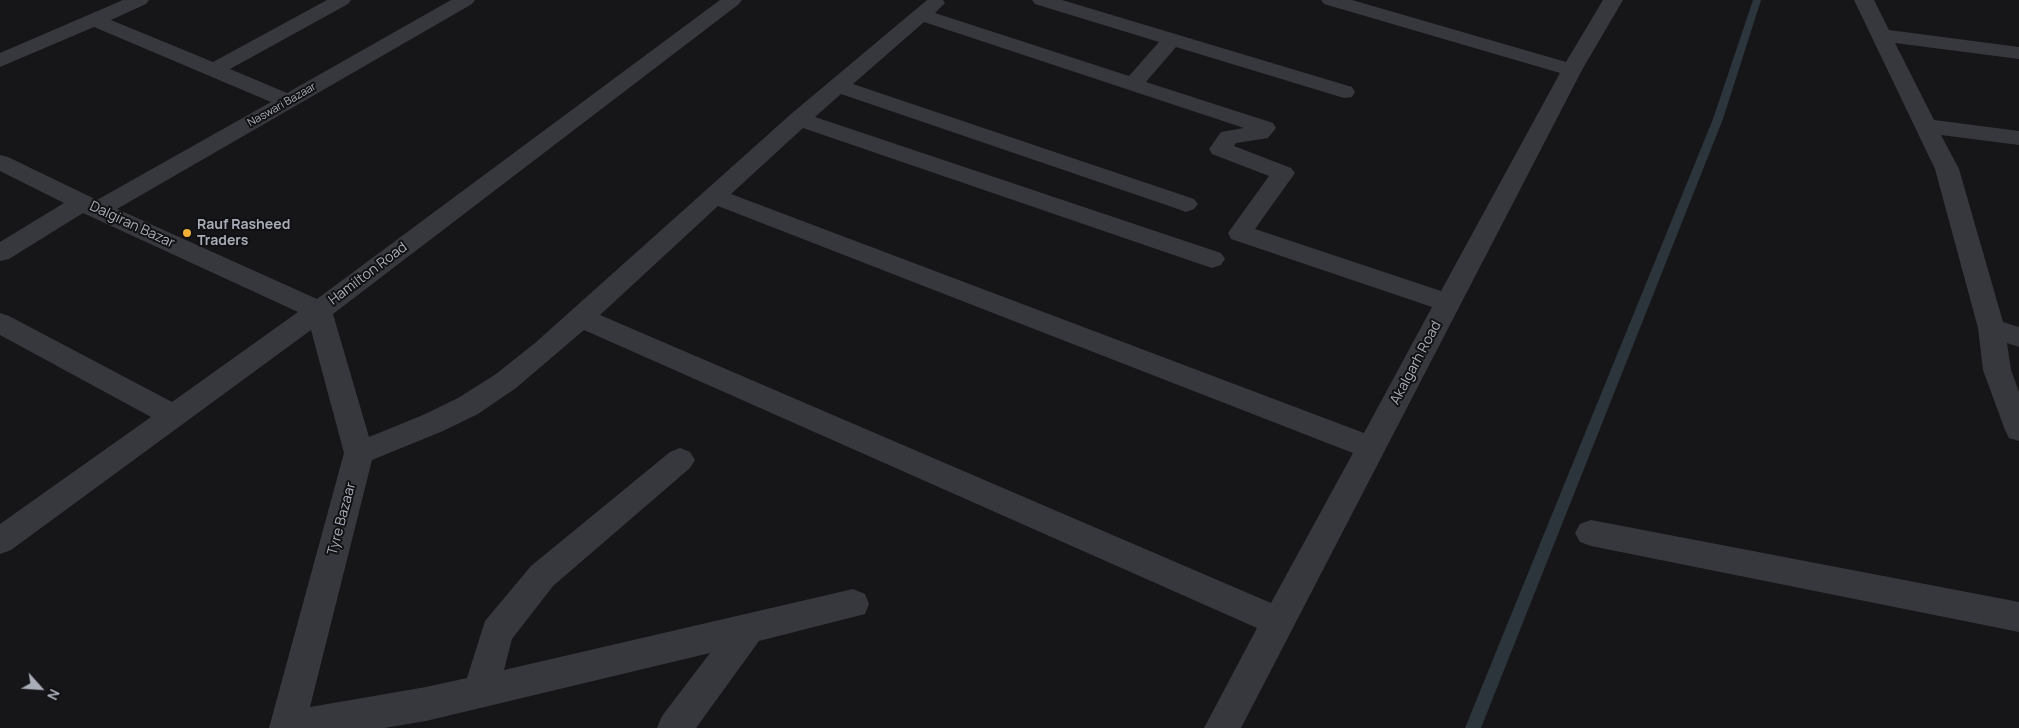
<!DOCTYPE html>
<style>
body{margin:0}
#map{position:relative;width:2019px;height:728px;overflow:hidden;background:#161618;font-family:Manrope,sans-serif}
canvas{display:block}
.north{position:absolute;left:15px;top:663px;width:50px;height:50px;-webkit-text-stroke:4px #111113;paint-order:stroke;rotate:116deg;font-size:14px;font-weight:700;line-height:20px;text-align:center;color:#a8adb8}
.north::after{content:'';display:block;margin:auto;width:18px;height:22px;background:#a8adb8;clip-path:polygon(50% 0,100% 100%,50% 72%,0 100%)}
</style>
<div id="map">
<canvas width="2019" height="728"></canvas>
<div class="north">N</div>
</div>
<script>
const ctx = document.querySelector('canvas').getContext('2d');
ctx.lineJoin = 'round';
function shape(rows) {
  const path = new Path2D();
  for (const r of rows) {
    path.moveTo(r[0], r[1]);
    for (let i = 2; i < r.length; i += 2) path.lineTo(r[i], r[i + 1]);
  }
  return path;
}
function fill(path, color) {
  ctx.fillStyle = color;
  ctx.fill(path, 'evenodd');
}
function strokePath(path, color, width, dash) {
  ctx.strokeStyle = color;
  ctx.lineWidth = width;
  ctx.lineCap = dash ? 'butt' : 'round';
  ctx.setLineDash(dash || []);
  ctx.stroke(path);
}
function label(font, color, halo, rows, align = 'center') {
  ctx.font = font + ' Manrope,sans-serif';
  ctx.lineWidth = 4;
  ctx.setLineDash([]);
  ctx.textBaseline = 'middle';
  ctx.strokeStyle = halo;
  ctx.fillStyle = color;
  for (const [text, x, y, turn = 0] of rows) {
    ctx.save();
    ctx.translate(x, y);
    ctx.rotate((+turn || 0) * Math.PI / 180);
    ctx.textAlign = isNaN(turn) ? turn : align;
    if (halo) ctx.strokeText(text, 0, 0);
    ctx.fillText(text, 0, 0);
    ctx.restore();
  }
}
fill(shape([
 [1753,0,1761,0,1723,119,1481,728,1465,728,1713,119,1753,0]
]), '#2c353c');
fill(shape([
 [123,0,149,0,146,4,111,20,213,62,327,0,351,0,348,4,230,69,287,93,451,0,475,0,472,4,117,209,317,299,720,0,742,0,739,4,333,314,369,437,423,415,458,398,496,374,535,343,791,114,927,0,943,0,945,3,935,13,1129,76,1159,42,1035,4,1032,0,1062,0,1352,87,1355,92,1352,97,1344,98,1176,47,1146,82,1273,123,1276,128,1268,138,1236,143,1234,146,1291,168,1295,173,1255,229,1441,291,1560,73,1324,4,1321,0,1352,0,1566,62,1603,0,1623,0,1582,70,1241,728,1204,728,1257,628,584,330,516,388,478,414,443,431,372,460,310,707,426,687,467,678,485,621,531,566,670,452,680,448,690,452,695,460,690,468,553,586,512,639,504,670,853,589,865,594,869,604,865,614,759,641,696,728,657,728,662,716,710,653,426,721,384,728,269,728,344,453,311,330,11,550,0,554,0,524,151,417,0,335,0,313,9,316,172,402,298,312,83,213,9,259,0,261,0,242,64,203,0,171,0,155,8,157,97,200,271,102,94,27,0,67,0,53,123,0],
 [924,22,1244,128,1221,132,1209,149,1212,154,1269,176,1228,233,1231,239,1432,307,1364,433,731,194,803,128,1203,265,1212,268,1221,265,1225,259,1221,253,815,117,841,94,1178,209,1186,212,1194,209,1198,204,1194,199,853,84,924,22],
 [718,206,1353,453,1271,603,600,315,718,206],
 [1854,0,1874,0,1889,30,2019,47,2019,59,1895,43,1934,120,2019,131,2019,145,1941,135,1959,169,2003,322,2019,327,2019,347,2007,343,2011,370,2019,392,2019,441,2009,438,2005,430,1983,370,1978,328,1935,169,1854,0],
 [1591,520,2019,602,2019,632,1591,546,1580,542,1575,533,1580,524,1591,520]
]), '#37383d');
for (const [x, y, r, color] of [
 [187,233,5,"#f2b134"]
]) {
  const dot = new Path2D();
  dot.arc(x, y, r, 0, 2 * Math.PI);
  ctx.fillStyle = color;
  ctx.fill(dot);
  strokePath(dot, '#111113', 2);
}
label('11px', '#a8adb8', '#111113', [
 ["Naswari Bazaar",282,105,-30]
]);
label('14px', '#a8adb8', '#111113', [
 ["Dalgiran Bazar",132,225,25],
 ["Hamilton Road",368,274,-37],
 ["Akalgarh Road",1416,363,-62],
 ["Tyre Bazaar",342,519,-75]
]);
label('bold 14px', '#a8adb8', '#111113', [
 ["Rauf Rasheed",197,225],
 ["Traders",197,241]
], 'left');
</script>
